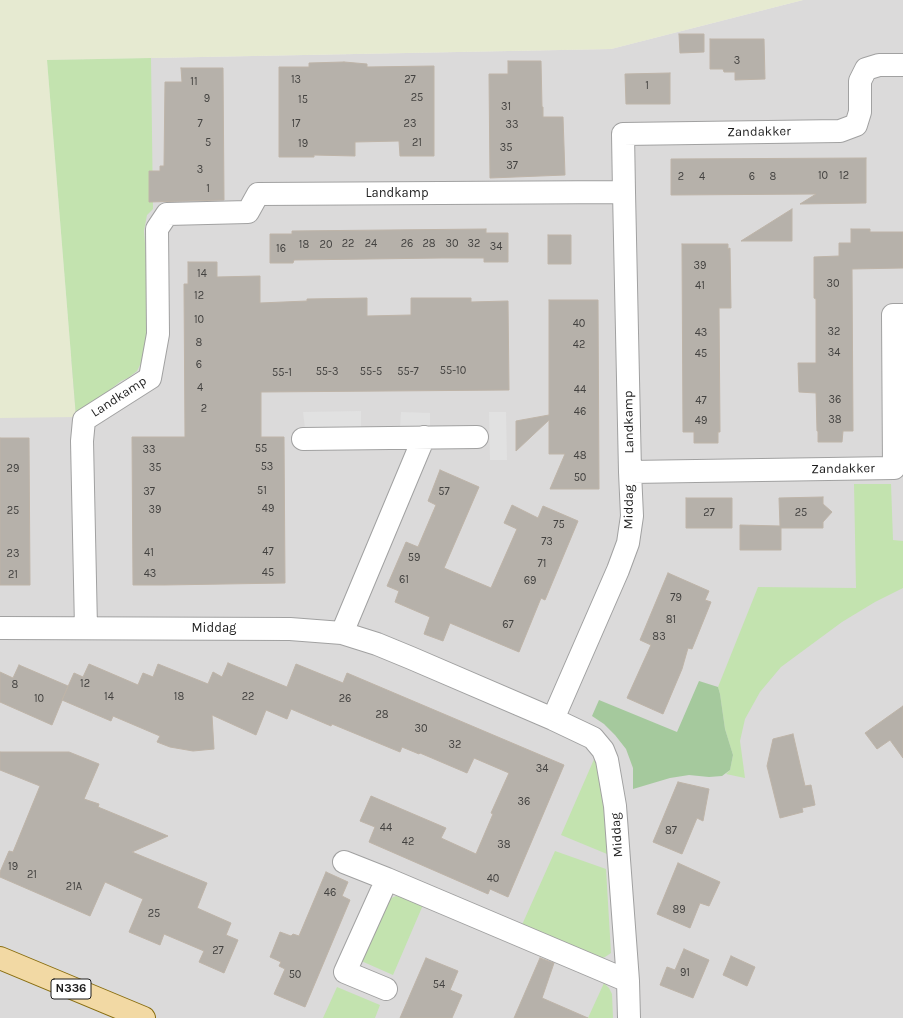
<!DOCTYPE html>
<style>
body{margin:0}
canvas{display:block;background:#edebe4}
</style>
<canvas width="903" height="1018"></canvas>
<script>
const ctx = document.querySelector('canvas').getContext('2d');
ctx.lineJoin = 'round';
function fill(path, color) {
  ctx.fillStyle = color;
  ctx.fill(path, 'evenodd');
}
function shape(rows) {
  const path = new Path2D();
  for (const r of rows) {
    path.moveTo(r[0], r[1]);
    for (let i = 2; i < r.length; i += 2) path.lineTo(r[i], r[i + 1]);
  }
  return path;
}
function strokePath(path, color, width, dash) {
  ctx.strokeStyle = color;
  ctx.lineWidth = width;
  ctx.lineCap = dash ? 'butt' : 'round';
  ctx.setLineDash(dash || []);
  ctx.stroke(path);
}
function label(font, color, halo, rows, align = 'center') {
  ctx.font = font + ' Karla,sans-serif';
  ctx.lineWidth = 4;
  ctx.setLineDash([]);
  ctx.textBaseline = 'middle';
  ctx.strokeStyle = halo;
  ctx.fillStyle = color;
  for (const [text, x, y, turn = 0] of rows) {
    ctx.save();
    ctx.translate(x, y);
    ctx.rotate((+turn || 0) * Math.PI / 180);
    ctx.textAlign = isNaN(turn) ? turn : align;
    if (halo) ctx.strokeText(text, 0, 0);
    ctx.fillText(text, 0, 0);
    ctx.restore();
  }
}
fill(shape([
 [803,0,903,0,903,1018,0,1018,0,357,86,360,151,58,611,49]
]), '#dbdada');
fill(shape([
 [0,0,803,0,611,49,47,60,76,417,0,418]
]), '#e6ead1');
fill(shape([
 [151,58,153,209,147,215,144,231,152,327,144,357,137,371,128,378,121,381,76,417,47,60],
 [854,484,891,484,893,540,903,541,903,588,875,602,842,622,781,667,760,692,745,719,740,741,745,778,726,774,730,770,733,755,725,729,720,694,718,687,758,587,856,588],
 [595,757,602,780,607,854,561,835],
 [555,851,606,869,611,953,605,957,597,960,521,927],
 [396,896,406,897,423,905,393,975,359,960,389,899],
 [604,983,609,988,612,994,613,1018,588,1018],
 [337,987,380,1005,375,1018,323,1018]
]), '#c3e3af');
fill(shape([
 [699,681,718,687,720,694,725,729,733,755,730,770,722,776,709,777,689,775,670,778,633,789,633,768,626,749,615,735,604,724,592,716,599,700,677,732]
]), '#a5c99d');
fill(shape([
 [361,411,361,429,305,428,303,412],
 [401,412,430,413,430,429,400,428],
 [489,412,506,412,507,460,490,460]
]), '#e1e1e1');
const building = shape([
 [679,34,704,34,704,52,680,53,679,34],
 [710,39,764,39,765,79,735,80,735,72,724,72,723,69,710,69,710,39],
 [508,61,541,61,542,107,543,107,543,117,563,117,565,175,490,178,489,74,508,74,508,61],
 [344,62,367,64,367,67,434,66,434,156,400,156,399,141,355,142,355,156,314,155,314,157,279,157,279,67,309,67,309,63,344,62],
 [181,68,223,68,224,200,149,202,149,171,160,171,160,166,164,166,165,82,182,82,181,68],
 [670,73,670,104,626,104,625,74,670,73],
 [866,158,866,203,800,204,816,194,671,195,671,159,866,158],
 [792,209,792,241,741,241,792,209],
 [486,229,486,233,508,233,508,262,484,262,484,258,441,258,294,260,293,263,270,263,270,234,292,234,292,231,486,229],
 [851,229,870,229,870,232,903,232,903,268,852,269,853,431,843,431,842,442,818,442,818,431,817,431,816,393,799,392,798,363,816,363,816,299,814,298,814,257,839,256,839,243,851,243,851,229],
 [548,235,571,235,571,264,548,264,548,235],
 [682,244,728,244,728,249,730,248,731,308,719,308,720,432,718,432,718,443,694,443,694,432,683,432,682,244],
 [188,262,217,262,217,277,260,276,260,303,307,301,307,299,367,298,367,316,411,315,411,298,471,298,471,302,508,301,509,390,261,392,261,437,284,437,285,583,164,585,133,585,132,437,185,437,184,284,188,284,188,262],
 [549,300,598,300,599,489,550,489,565,454,549,454,549,420,516,451,516,421,549,415,549,300],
 [0,438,29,438,30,585,0,585,0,438],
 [440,470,479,487,444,568,491,588,517,529,504,523,512,505,538,518,543,506,578,521,545,600,541,598,519,652,450,623,443,641,424,634,430,617,395,602,399,591,387,586,406,542,418,547,436,505,428,501,440,470],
 [823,497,823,504,832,512,823,522,823,528,781,528,781,550,740,550,740,525,780,526,779,498,823,497],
 [686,498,732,498,732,528,686,528,686,498],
 [668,573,709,591,705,600,711,602,692,649,688,648,682,669,663,714,627,698,651,645,640,640,668,573],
 [228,663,287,687,296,664,343,683,347,673,564,765,508,897,490,889,488,894,369,842,375,827,360,821,371,796,446,828,441,838,476,854,493,814,491,813,509,773,474,758,467,773,420,753,419,754,402,747,400,752,332,724,331,726,291,709,287,719,266,710,256,735,212,715,214,749,193,751,170,747,157,742,160,736,113,716,111,721,62,700,74,673,83,677,89,664,138,685,143,673,153,677,158,664,208,684,213,672,222,677,228,663],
 [19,665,68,686,52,725,0,702,0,672,13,678,19,665],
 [903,706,903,758,890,740,877,749,865,733,903,706],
 [793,734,805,786,811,785,815,805,802,808,803,812,780,818,767,766,773,739,793,734],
 [0,752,69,752,99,764,84,799,99,804,98,807,168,836,132,852,207,883,197,908,231,923,226,935,238,940,224,973,199,962,204,951,164,934,160,945,129,932,143,899,105,882,90,916,0,877,0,872,9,851,13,852,40,786,0,770,0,752],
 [678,782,709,789,703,821,697,818,682,854,653,842,678,782],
 [678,863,720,882,709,906,700,903,690,928,657,914,678,863],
 [326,872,348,882,342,896,350,900,305,1007,274,994,285,969,279,966,281,962,270,957,280,932,291,936,293,934,299,936,326,872],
 [684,949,709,960,693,998,660,985,667,967,675,970,684,949],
 [731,956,755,967,747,986,723,975,731,956],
 [426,958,458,971,450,990,462,995,452,1018,400,1018,426,958],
 [540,958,554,963,542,998,588,1018,514,1018,540,958]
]);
fill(building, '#b6b1aa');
strokePath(building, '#beb4a8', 1);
const minor = shape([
 [624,192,623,134,840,131,856,125,860,112,860,81,866,69,879,65,903,65],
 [303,439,477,437],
 [630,472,894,468,893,315,903,315],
 [0,628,290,629,342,633,377,644,411,658,553,719,593,738,603,750,607,760,615,806,628,981,629,1018],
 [86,628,82,441,84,420,150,378,158,334,157,229,167,214,248,212,258,194,624,192,630,472,632,516,628,543,618,570,553,719],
 [342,633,424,437],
 [344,862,387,879,628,981],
 [386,989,345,972,387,879]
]);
const major = shape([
 [0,958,144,1018]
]);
strokePath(minor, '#a1a1a1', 24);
strokePath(major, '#886d0f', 24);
strokePath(minor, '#fff', 22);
strokePath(major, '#f2d9a4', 22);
label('11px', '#434240', null, [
 ["3",737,61],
 ["13",296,80],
 ["27",410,80],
 ["11",194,82],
 ["1",647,86],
 ["25",417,98],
 ["9",207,99],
 ["15",303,100],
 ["31",506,107],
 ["7",200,124],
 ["17",296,124],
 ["23",410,124],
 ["33",512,125],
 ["5",208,143],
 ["21",417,143],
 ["19",303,144],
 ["35",506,148],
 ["37",512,166],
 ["3",200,170],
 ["10",823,176],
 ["12",844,176],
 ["2",681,177],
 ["4",702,177],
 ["6",752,177],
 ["8",773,177],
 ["1",208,189],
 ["22",348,244],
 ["24",371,244],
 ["26",407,244],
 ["28",429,244],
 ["30",452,244],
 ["32",474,244],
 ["18",304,245],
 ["20",326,245],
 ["34",496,247],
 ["16",281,249],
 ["39",700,266],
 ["14",202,274],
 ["30",833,284],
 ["41",700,286],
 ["12",199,296],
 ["10",199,320],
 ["40",579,324],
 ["32",834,332],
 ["43",701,333],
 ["8",199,343],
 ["42",579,345],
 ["34",834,353],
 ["45",701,354],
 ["6",199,365],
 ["55-10",453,371],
 ["55-3",327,372],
 ["55-5",371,372],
 ["55-7",408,372],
 ["55-1",282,373],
 ["4",200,388],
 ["44",580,390],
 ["36",835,400],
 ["47",701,401],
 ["2",204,409],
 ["46",580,412],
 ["38",835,420],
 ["49",701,421],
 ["55",261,449],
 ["33",149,450],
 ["48",580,456],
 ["53",267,467],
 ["35",155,468],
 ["29",13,469],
 ["50",580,478],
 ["51",262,491],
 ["37",149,492],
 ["57",444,492],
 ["49",268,509],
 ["39",155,510],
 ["25",13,511],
 ["27",709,513],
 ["25",801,513],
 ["75",559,525],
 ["73",547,542],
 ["47",268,552],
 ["41",149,553],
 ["23",13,554],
 ["59",414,558],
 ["71",542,564],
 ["45",268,573],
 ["43",150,574],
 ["21",13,575],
 ["61",404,580],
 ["69",530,581],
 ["79",676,598],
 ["81",671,620],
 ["67",508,625],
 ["83",659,637],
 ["12",85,684],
 ["8",15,685],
 ["14",109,697],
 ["18",179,697],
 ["22",248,697],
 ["10",39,699],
 ["26",345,699],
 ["28",382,715],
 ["30",421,729],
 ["32",455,745],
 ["34",542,769],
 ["36",524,802],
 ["44",386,828],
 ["87",671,831],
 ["42",408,842],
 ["38",504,845],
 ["19",13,867],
 ["21",32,875],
 ["40",493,879],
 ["21A",74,887],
 ["46",330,893],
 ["89",679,910],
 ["25",154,914],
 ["27",218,951],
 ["91",685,973],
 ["50",295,975],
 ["54",439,985]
]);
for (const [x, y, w] of [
 [71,989,40]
]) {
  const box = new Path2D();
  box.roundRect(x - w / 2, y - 10, w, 20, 3);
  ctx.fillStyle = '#fff';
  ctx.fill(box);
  strokePath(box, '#1d1d1d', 1);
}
label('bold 12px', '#1d1d1d', null, [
 ["N336",71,989]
]);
label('13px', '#1d1d1d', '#fff', [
 ["Zandakker",759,132,-1],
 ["Landkamp",397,193],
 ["Landkamp",119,397,-33],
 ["Landkamp",629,422,-91],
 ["Zandakker",843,469,-1],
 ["Middag",629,507,-89],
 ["Middag",214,628],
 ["Middag",617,835,-94]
]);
</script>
